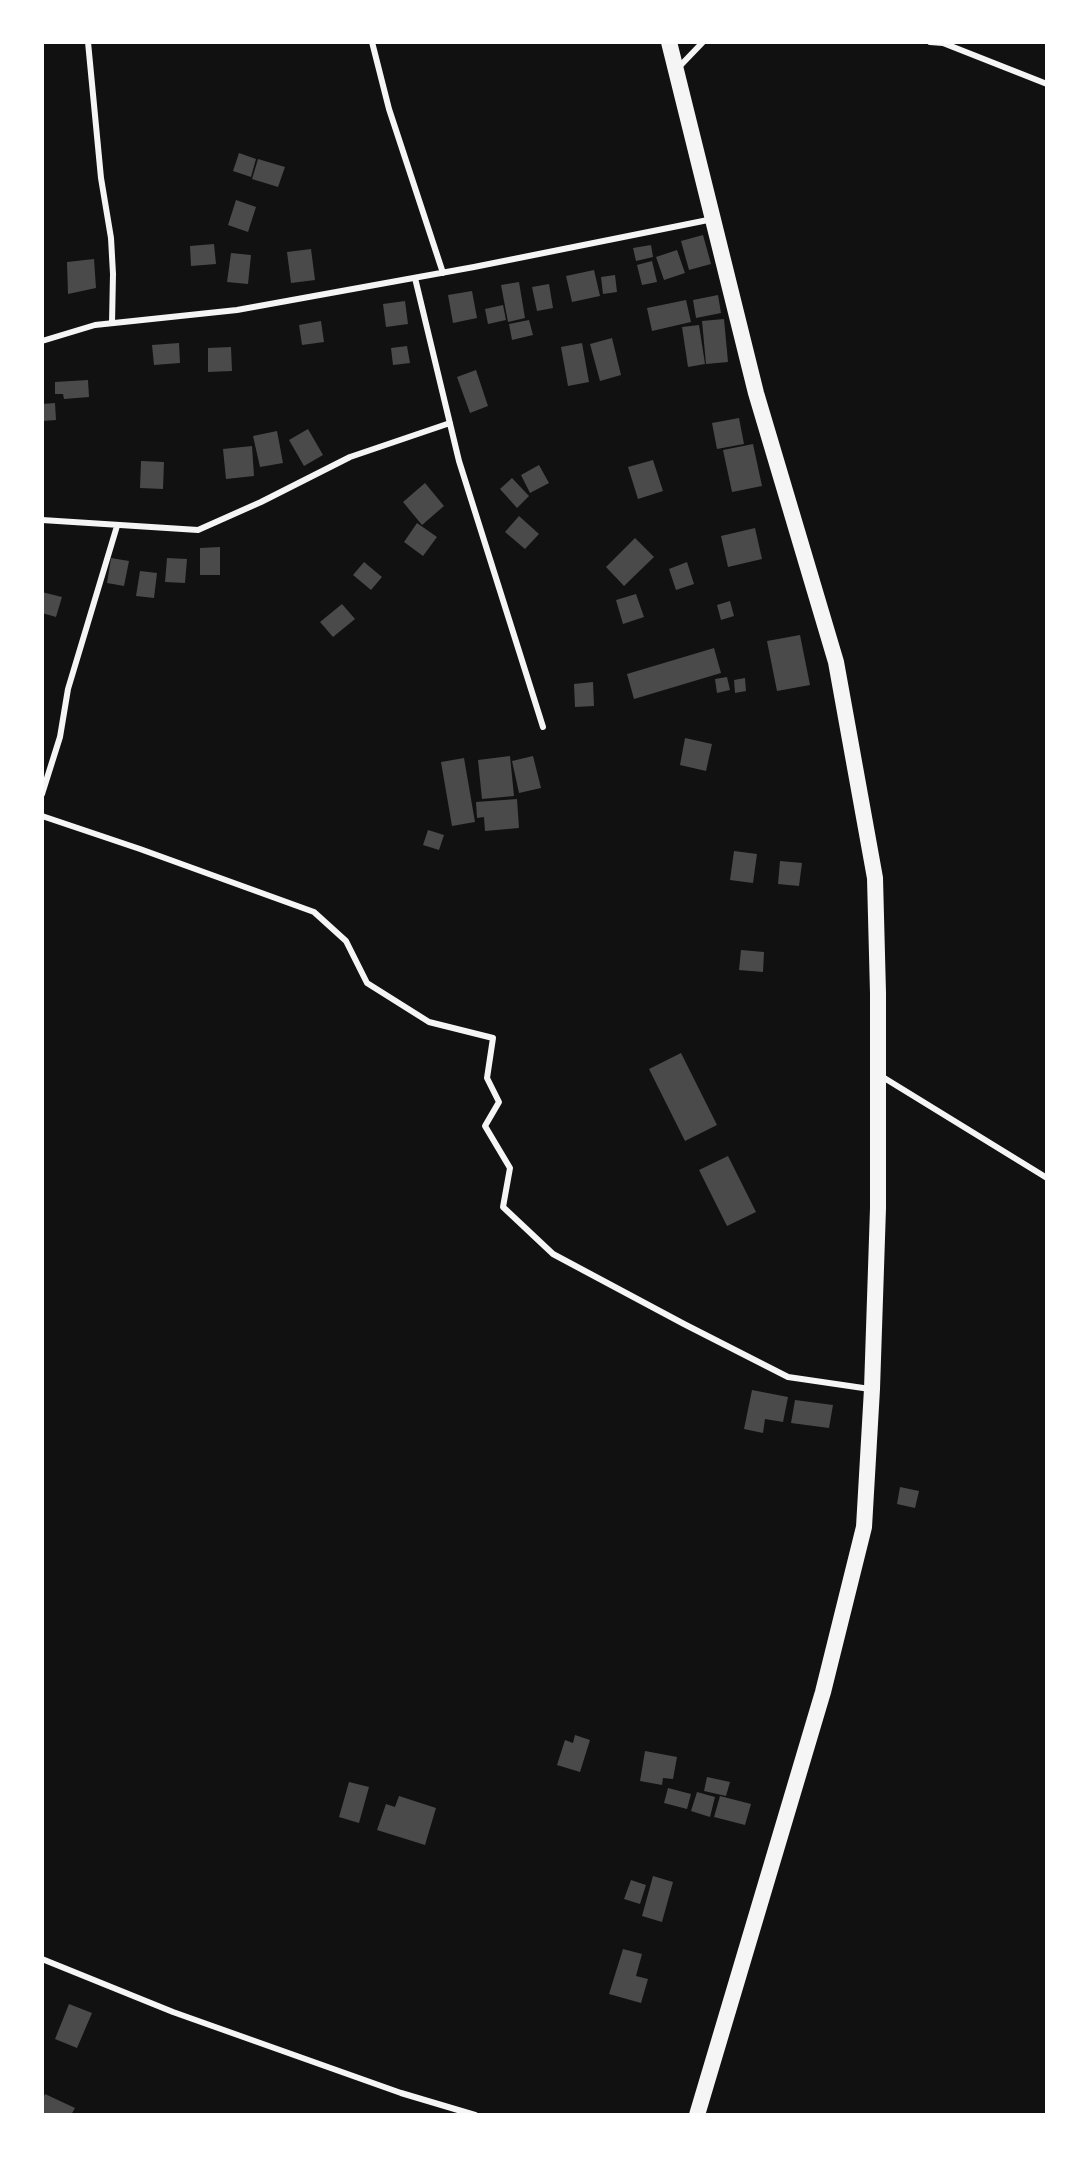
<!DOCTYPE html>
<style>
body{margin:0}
#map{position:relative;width:1089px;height:2157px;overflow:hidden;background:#111;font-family:"Fira Sans",sans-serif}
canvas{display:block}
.frame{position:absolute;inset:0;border:44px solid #fff;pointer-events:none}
</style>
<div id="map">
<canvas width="1089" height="2157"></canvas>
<div class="frame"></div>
</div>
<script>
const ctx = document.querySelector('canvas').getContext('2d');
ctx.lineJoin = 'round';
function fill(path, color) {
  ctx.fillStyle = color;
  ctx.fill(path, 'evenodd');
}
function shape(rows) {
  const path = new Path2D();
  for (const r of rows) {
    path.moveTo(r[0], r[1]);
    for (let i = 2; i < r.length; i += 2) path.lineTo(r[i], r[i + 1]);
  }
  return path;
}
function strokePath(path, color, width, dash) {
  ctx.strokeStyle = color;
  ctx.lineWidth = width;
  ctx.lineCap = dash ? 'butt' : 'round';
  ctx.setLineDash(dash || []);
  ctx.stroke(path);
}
fill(shape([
 [239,153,256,159,251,177,233,171],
 [258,159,285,167,278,187,252,179],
 [236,200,256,207,248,232,228,225],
 [703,235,711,264,689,270,681,241],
 [214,244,216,264,191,266,190,246],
 [651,245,653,257,636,261,633,248],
 [311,249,315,280,291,283,287,252],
 [677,250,685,273,664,280,656,257],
 [231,253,251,255,248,284,227,282],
 [94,259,96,288,68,294,67,262],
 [652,261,657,282,642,285,637,265],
 [594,270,600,296,572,302,566,276],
 [615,275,617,292,603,294,601,277],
 [519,282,525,318,508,322,501,285],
 [549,284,553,308,537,311,532,287],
 [472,291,477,318,453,323,448,295],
 [718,295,721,313,696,318,693,300],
 [686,300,691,322,652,331,647,308],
 [405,301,408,324,386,327,383,304],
 [503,305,506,320,488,324,485,309],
 [724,319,728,362,706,364,702,321],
 [529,320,533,335,512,340,509,324],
 [321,321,324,342,302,345,299,325],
 [699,325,705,364,688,367,682,327],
 [612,338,621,375,600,381,590,344],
 [179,343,180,363,154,365,152,345],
 [582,343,589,382,568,386,561,347],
 [407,346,410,363,393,365,391,348],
 [231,347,232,371,208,372,208,348],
 [476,370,488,406,470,413,457,377],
 [88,380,89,397,64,399,63,394,55,394,55,382],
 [55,403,56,420,42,421,42,404],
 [739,418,744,444,717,449,712,423],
 [308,429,323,455,304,466,289,440],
 [277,431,283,463,260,467,253,436],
 [753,444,762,486,732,492,723,450],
 [252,446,254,476,226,479,223,449],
 [653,460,663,491,638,499,628,467],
 [141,461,164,462,163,489,140,488],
 [539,465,549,483,530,493,521,475],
 [512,478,529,496,517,508,500,489],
 [425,483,444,506,422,525,403,502],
 [519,516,539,534,525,549,505,532],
 [417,523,437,537,423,556,404,542],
 [755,528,762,559,728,567,721,536],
 [635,538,654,557,624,586,606,567],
 [220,547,220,575,200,575,200,548],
 [111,558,129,561,124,586,107,583],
 [167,558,187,559,185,583,165,582],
 [364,562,382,577,371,590,353,575],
 [687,562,694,584,676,590,669,569],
 [140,571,157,573,154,598,136,596],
 [42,592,62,597,56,617,42,613],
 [636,594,644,617,623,624,616,600],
 [730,601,734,616,721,620,717,605],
 [342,604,355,619,333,637,320,622],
 [800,635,810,685,777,691,767,641],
 [714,648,721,673,634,699,627,674],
 [727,677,730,690,717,693,715,679],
 [745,678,746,691,735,693,734,680],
 [593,682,594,706,575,707,574,684],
 [685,738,712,744,706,771,680,765],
 [510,756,514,796,482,799,478,760],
 [533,756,541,788,519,793,512,761],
 [464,758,475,822,452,826,441,762],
 [517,799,519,828,485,831,484,817,477,818,476,802],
 [428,830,444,835,439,850,423,845],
 [734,851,757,854,753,883,730,880],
 [780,861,802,863,799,886,778,884],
 [741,950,764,952,763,972,739,970],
 [681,1053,717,1125,685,1141,649,1069],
 [728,1156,756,1212,727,1226,699,1170],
 [752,1390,788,1397,783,1422,765,1419,763,1433,744,1429],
 [795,1400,833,1405,829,1428,791,1423],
 [900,1487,919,1491,915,1508,897,1504],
 [575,1735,590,1740,580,1772,557,1765,565,1740,573,1743],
 [645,1751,677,1757,673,1779,663,1778,662,1785,640,1781],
 [707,1777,730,1782,726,1796,704,1791],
 [349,1782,369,1787,359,1823,339,1817],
 [668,1788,691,1794,687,1809,664,1803],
 [697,1792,715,1797,710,1817,691,1811],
 [399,1796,436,1808,425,1845,377,1830,386,1804,395,1807],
 [720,1796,751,1804,745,1825,714,1817],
 [653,1876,673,1882,662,1922,642,1916],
 [631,1880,646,1885,640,1904,624,1899],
 [623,1949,642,1954,636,1976,648,1979,641,2003,609,1994],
 [69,2004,92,2013,77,2048,55,2039],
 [45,2094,75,2108,71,2115,42,2115,42,2100]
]), '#4a4a4a');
strokePath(shape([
 [88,42,101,178,111,238,113,274,112,323],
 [372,42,389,109,443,273],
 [930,42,943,43,1047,84],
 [679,67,703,42],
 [415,278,459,461,543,727],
 [42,341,95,325,237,310,474,267,713,219],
 [42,520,198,530,261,502,350,457,450,423],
 [42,794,60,737,68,689,117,526],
 [42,816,140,849,314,912,346,941,367,983,429,1022,493,1038,487,1078,499,1102,485,1126,510,1168,503,1207,553,1254,684,1324,788,1377,870,1389],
 [881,1076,1047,1178],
 [42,1959,173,2012,401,2093,475,2115]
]), '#f5f5f5', 6);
strokePath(shape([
 [669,42,756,393,836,662,875,878,878,993,878,1208,872,1389,864,1527,823,1692,697,2115]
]), '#f5f5f5', 16);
</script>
